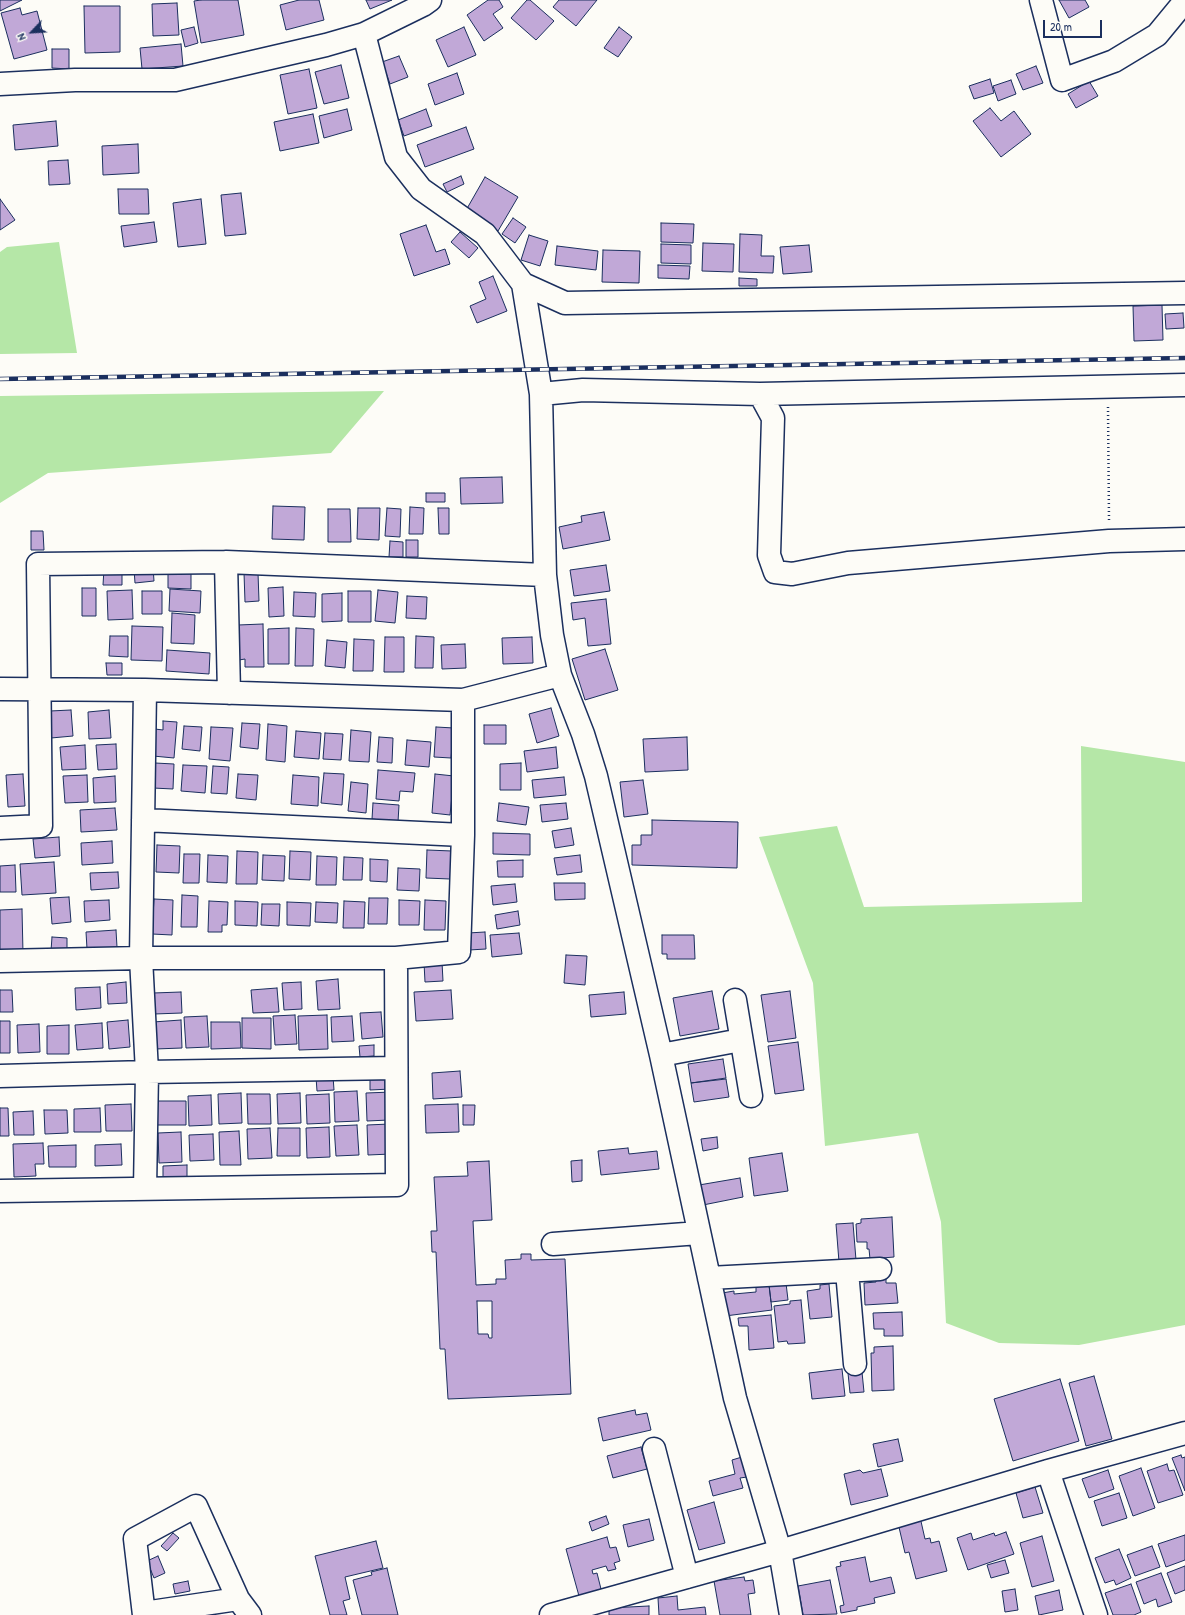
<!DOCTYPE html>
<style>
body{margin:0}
#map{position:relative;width:1185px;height:1615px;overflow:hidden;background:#fdfcf7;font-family:"Patrick Hand",sans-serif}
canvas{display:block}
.north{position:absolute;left:12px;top:12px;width:40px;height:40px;-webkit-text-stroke:3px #fdfcf7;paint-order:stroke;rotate:245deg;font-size:11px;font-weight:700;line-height:16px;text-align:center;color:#1b2f5e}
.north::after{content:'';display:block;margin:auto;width:14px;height:18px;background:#1b2f5e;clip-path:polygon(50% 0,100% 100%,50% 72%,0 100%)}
.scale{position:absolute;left:1043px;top:20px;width:59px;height:18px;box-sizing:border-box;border:2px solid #1b2f5e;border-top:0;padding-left:5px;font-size:12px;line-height:14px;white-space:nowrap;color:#1b2f5e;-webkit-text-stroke:3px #fdfcf7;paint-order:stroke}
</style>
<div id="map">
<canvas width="1185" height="1615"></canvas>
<div class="north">N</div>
<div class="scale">20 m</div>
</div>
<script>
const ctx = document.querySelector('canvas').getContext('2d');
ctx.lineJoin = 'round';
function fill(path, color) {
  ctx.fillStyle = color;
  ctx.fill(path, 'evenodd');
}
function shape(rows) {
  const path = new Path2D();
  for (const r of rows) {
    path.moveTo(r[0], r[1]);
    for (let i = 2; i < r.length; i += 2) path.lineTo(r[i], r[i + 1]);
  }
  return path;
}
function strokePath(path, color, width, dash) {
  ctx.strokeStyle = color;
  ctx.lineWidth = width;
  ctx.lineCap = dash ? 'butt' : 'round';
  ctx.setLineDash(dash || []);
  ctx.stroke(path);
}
fill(shape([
 [59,242,77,353,0,354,0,252,7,247],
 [384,391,331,453,48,473,0,503,0,396],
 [1081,746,1185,762,1185,1325,1079,1345,999,1343,946,1323,941,1222,918,1133,825,1146,813,983,759,837,837,826,864,907,1082,902]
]), '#b5e7a7');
const building = shape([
 [0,0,22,0,0,11,0,0],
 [201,0,238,0,244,35,201,43,194,1,201,0],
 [299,0,319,0,324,20,286,30,280,5,299,0],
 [366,0,392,0,370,9,366,0],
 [488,0,499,0,503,7,493,14,503,28,484,41,467,15,488,0],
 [527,0,530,0,554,21,536,40,511,18,527,0],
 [559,0,597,0,576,26,553,7,559,0],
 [1059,0,1085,0,1089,7,1069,18,1059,0],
 [177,3,179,35,153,36,152,4,177,3],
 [84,6,120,6,120,52,85,53,84,6],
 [20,8,22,15,37,11,47,50,14,59,1,13,20,8],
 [194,27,198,43,185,47,181,30,194,27],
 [464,27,476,55,448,67,436,40,464,27],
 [619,27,632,37,618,57,604,48,619,27],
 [181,44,183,66,142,69,140,48,181,44],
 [52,49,69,49,69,69,52,68,52,49],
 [399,56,408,77,390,84,382,62,399,56],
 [341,65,349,98,324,104,315,72,341,65],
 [1036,66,1043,83,1023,90,1016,74,1036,66],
 [309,69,317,108,288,114,280,75,309,69],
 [457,73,464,94,435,105,428,84,457,73],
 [990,79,994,93,974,99,969,86,990,79],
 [1011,80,1016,94,998,101,993,86,1011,80],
 [1089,81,1098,96,1076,108,1068,94,1089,81],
 [990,108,1001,121,1014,111,1031,134,1001,157,973,121,990,108],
 [347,109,352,130,324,138,319,116,347,109],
 [426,109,432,126,404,136,398,120,426,109],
 [313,114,319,143,280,151,274,122,313,114],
 [56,121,58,146,15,150,13,125,56,121],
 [466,127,474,149,425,167,417,145,466,127],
 [138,144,139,173,103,175,102,146,138,144],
 [68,160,70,184,49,185,48,161,68,160],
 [461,176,464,184,447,192,443,184,461,176],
 [485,177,518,197,498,231,465,212,485,177],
 [118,189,148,189,149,214,119,214,118,189],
 [241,193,246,234,225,236,221,195,241,193],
 [0,199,15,220,0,230,0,199],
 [201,199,206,244,178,247,173,203,201,199],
 [513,218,526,227,515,243,502,234,513,218],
 [154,222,157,242,124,247,121,226,154,222],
 [661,223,694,224,693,243,661,242,661,223],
 [426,225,436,252,445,249,450,264,414,276,400,234,426,225],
 [460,232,478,248,469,258,451,242,460,232],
 [740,234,762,235,761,256,774,256,773,273,739,272,740,234],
 [529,235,548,241,540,266,521,260,529,235],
 [703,243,734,244,733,272,702,271,703,243],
 [661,244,691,245,691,264,661,263,661,244],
 [809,245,812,272,783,274,780,247,809,245],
 [557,246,598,251,596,270,555,265,557,246],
 [603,250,640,251,639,283,602,282,603,250],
 [658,265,690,266,689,279,658,278,658,265],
 [493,276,507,311,477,323,470,306,486,299,479,282,493,276],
 [739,278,757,279,757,286,739,286,739,278],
 [1162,305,1163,340,1134,341,1133,306,1162,305],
 [1183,313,1184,328,1166,329,1165,314,1183,313],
 [502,477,503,503,461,504,460,478,502,477],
 [426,493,445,493,445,502,426,502,426,493],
 [273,506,305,507,304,540,272,539,273,506],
 [410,507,424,508,423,534,409,534,410,507],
 [358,508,380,508,379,540,357,539,358,508],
 [387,508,401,509,400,537,385,536,387,508],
 [438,508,449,508,449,534,439,534,438,508],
 [328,509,350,509,351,542,328,542,328,509],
 [604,512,610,540,563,549,559,527,582,522,581,516,604,512],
 [31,531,43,531,44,550,31,550,31,531],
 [406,540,418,540,418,557,406,557,406,540],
 [390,541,403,542,403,557,389,557,390,541],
 [606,565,610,591,574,596,570,570,606,565],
 [153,567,154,581,135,583,134,569,153,567],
 [104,569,122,570,122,585,103,585,104,569],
 [168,569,191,570,191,589,168,588,168,569],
 [244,573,258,573,259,601,245,602,244,573],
 [283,587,284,616,269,617,268,588,283,587],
 [82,588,96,588,96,616,82,616,82,588],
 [170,589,201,591,200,613,169,611,170,589],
 [132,590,133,619,108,620,107,591,132,590],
 [378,590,398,592,395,623,375,621,378,590],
 [142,591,162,591,162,614,142,614,142,591],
 [348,591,371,591,371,622,348,622,348,591],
 [294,592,316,593,315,617,293,616,294,592],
 [342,593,342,621,322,622,322,594,342,593],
 [407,596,427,597,426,619,406,618,407,596],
 [606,599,611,644,588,646,585,618,573,620,571,603,606,599],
 [172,613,195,615,194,644,171,643,172,613],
 [263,624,264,667,245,667,245,659,239,660,238,625,263,624],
 [132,626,163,627,162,661,131,660,132,626],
 [289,628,289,664,268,664,268,629,289,628],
 [296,628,314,629,313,666,295,666,296,628],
 [110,636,128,636,128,657,109,656,110,636],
 [416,636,434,637,433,668,415,668,416,636],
 [385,637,404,637,404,672,384,672,385,637],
 [532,637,533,663,503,664,502,638,532,637],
 [354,639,374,640,373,671,353,671,354,639],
 [327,640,347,642,345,668,325,666,327,640],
 [465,644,466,668,442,669,441,645,465,644],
 [605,649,618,690,585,700,572,659,605,649],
 [167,650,210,653,209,674,166,671,167,650],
 [106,663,122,663,122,675,107,675,106,663],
 [551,708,559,736,537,743,529,714,551,708],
 [71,710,73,736,51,738,50,711,71,710],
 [109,710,111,738,89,739,88,712,109,710],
 [163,721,177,722,174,758,153,756,155,729,163,730,163,721],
 [242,723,260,724,258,749,240,747,242,723],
 [268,724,287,726,285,762,266,760,268,724],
 [484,725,506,725,506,744,484,744,484,725],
 [184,726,202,727,200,751,182,749,184,726],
 [211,727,233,728,230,761,209,759,211,727],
 [436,727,454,728,451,758,434,757,436,727],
 [351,730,371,732,369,762,349,761,351,730],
 [296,731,321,733,319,759,294,757,296,731],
 [325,733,343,734,341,760,323,759,325,733],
 [379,737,393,738,392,763,377,762,379,737],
 [687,737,688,770,645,772,643,739,687,737],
 [407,740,431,742,429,767,405,765,407,740],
 [116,744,117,769,98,770,96,745,116,744],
 [85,745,86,769,62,770,60,747,85,745],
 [556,747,558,768,527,772,524,751,556,747],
 [155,763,174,764,173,789,153,788,155,763],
 [521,763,521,790,500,790,500,764,521,763],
 [183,765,207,766,205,793,181,791,183,765],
 [213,766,229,767,227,794,211,793,213,766],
 [378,770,415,773,413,792,400,791,399,801,376,799,378,770],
 [324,773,344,774,342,805,321,803,324,773],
 [23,774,25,806,8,807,6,775,23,774],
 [238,774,258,775,256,800,236,798,238,774],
 [435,774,454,776,450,815,432,813,435,774],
 [87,775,88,802,65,803,63,776,87,775],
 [293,775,319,777,318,806,291,804,293,775],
 [115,776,116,802,94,803,93,778,115,776],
 [564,777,566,795,534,798,532,780,564,777],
 [643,780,648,814,624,817,620,782,643,780],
 [351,782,368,784,366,813,348,811,351,782],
 [373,803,399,805,398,822,372,819,373,803],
 [499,803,529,807,526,825,497,821,499,803],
 [566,803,568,819,542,822,540,805,566,803],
 [115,808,117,830,81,832,80,810,115,808],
 [652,820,738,822,737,868,632,865,632,845,641,845,641,835,652,835,652,820],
 [571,828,574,845,555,848,552,831,571,828],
 [493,833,530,834,530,855,493,854,493,833],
 [59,837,60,856,35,858,33,839,59,837],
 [112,841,113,863,82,865,81,843,112,841],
 [157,845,180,846,179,873,156,872,157,845],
 [427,850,452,851,450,879,426,878,427,850],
 [237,851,258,852,257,884,236,884,237,851],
 [290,851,311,852,310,880,289,879,290,851],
 [184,854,200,854,199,883,183,883,184,854],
 [208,855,228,856,227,883,207,882,208,855],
 [263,855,285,856,284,881,262,880,263,855],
 [580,855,582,872,557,875,554,858,580,855],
 [317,856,337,857,336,885,316,885,317,856],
 [344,857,363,858,362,880,343,880,344,857],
 [370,859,388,860,387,882,370,881,370,859],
 [523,860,523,877,498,877,497,861,523,860],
 [54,862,56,893,22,895,20,864,54,862],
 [15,865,16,892,0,892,0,866,15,865],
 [398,868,420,869,419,891,397,890,398,868],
 [118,872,119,888,91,890,90,873,118,872],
 [554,883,585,883,585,899,555,900,554,883],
 [515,884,517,902,493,905,491,886,515,884],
 [182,895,198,896,197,927,181,927,182,895],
 [69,897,71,922,52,924,50,898,69,897],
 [369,898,388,898,387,924,368,924,369,898],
 [154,899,173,900,172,935,152,934,154,899],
 [109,900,110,920,85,922,84,901,109,900],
 [399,900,420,901,419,925,399,925,399,900],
 [425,900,446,901,445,930,424,930,425,900],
 [209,901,228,902,227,925,222,925,222,932,208,932,209,901],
 [235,901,258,902,257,926,235,925,235,901],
 [344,901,365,902,364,928,343,928,344,901],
 [287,902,311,903,310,926,287,925,287,902],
 [316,902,338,903,337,923,315,922,316,902],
 [262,904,280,904,279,926,261,925,262,904],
 [22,909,23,953,0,954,0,910,22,909],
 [518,911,520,925,497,929,495,915,518,911],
 [116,930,117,947,87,949,86,932,116,930],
 [485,932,486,949,469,950,468,933,485,932],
 [519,933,522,954,492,957,490,935,519,933],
 [662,935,694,935,695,959,667,959,667,954,662,954,662,935],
 [52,937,67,938,67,952,51,951,52,937],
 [566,955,587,956,585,985,564,983,566,955],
 [442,962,443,981,425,982,424,963,442,962],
 [338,979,340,1009,318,1010,316,981,338,979],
 [126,982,127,1003,108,1004,107,984,126,982],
 [301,982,302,1009,284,1010,282,983,301,982],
 [100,987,101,1008,76,1010,75,988,100,987],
 [277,988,279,1012,253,1013,251,990,277,988],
 [0,990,12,990,13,1012,0,1012,0,990],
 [451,990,453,1019,416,1021,414,992,451,990],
 [712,991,719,1029,680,1036,673,998,712,991],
 [790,991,796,1038,768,1042,761,995,790,991],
 [181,992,182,1013,154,1014,153,993,181,992],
 [624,992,626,1014,591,1017,589,995,624,992],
 [381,1012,383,1037,362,1039,360,1013,381,1012],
 [295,1015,297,1044,275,1045,273,1016,295,1015],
 [327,1015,328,1049,299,1050,298,1016,327,1015],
 [207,1016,209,1047,186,1048,184,1017,207,1016],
 [352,1016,354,1041,332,1042,331,1017,352,1016],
 [242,1018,271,1018,271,1049,242,1048,242,1018],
 [128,1020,130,1047,109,1049,107,1022,128,1020],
 [181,1020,182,1048,155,1049,153,1022,181,1020],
 [0,1021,10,1021,10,1053,0,1053,0,1021],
 [211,1022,240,1022,241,1048,211,1049,211,1022],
 [102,1023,103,1048,77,1050,75,1025,102,1023],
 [39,1024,40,1052,18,1053,17,1025,39,1024],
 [69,1025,69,1054,47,1054,47,1026,69,1025],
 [798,1042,804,1090,775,1094,768,1046,798,1042],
 [374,1045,374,1056,360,1057,359,1046,374,1045],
 [723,1059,726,1078,691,1083,688,1064,723,1059],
 [460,1071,462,1097,433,1099,432,1073,460,1071],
 [333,1076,334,1090,317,1091,316,1077,333,1076],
 [370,1076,391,1076,391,1089,370,1090,370,1076],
 [726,1079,729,1097,694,1102,691,1083,726,1079],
 [357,1091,359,1121,335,1122,334,1092,357,1091],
 [392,1092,389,1120,367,1121,366,1093,392,1092],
 [241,1093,242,1123,219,1124,218,1094,241,1093],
 [300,1093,301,1123,278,1124,277,1094,300,1093],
 [247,1094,270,1094,271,1124,248,1124,247,1094],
 [329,1094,330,1123,307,1124,306,1095,329,1094],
 [211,1095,212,1125,189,1126,188,1096,211,1095],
 [157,1101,186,1101,186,1125,157,1125,157,1101],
 [131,1104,132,1131,106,1131,105,1105,131,1104],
 [458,1104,459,1132,426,1133,425,1105,458,1104],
 [463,1105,475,1105,474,1125,463,1125,463,1105],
 [0,1108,8,1108,9,1136,0,1136,0,1108],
 [100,1108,101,1132,74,1132,74,1109,100,1108],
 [44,1110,67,1110,68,1133,45,1134,44,1110],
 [33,1111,34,1135,14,1135,13,1112,33,1111],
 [390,1124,391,1154,368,1155,367,1125,390,1124],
 [357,1125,359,1155,336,1156,334,1126,357,1125],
 [329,1127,330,1157,307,1158,306,1128,329,1127],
 [270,1128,272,1158,248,1159,247,1129,270,1128],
 [278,1128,300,1128,300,1156,277,1156,278,1128],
 [239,1131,241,1165,220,1165,219,1132,239,1131],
 [181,1132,182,1162,159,1163,158,1133,181,1132],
 [213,1134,214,1160,190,1161,189,1135,213,1134],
 [717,1137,718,1148,703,1151,701,1139,717,1137],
 [43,1143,44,1164,35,1164,36,1176,14,1177,13,1144,43,1143],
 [121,1144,122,1165,95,1166,95,1145,121,1144],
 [76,1145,76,1167,49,1167,48,1146,76,1145],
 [628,1148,629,1154,657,1151,659,1169,601,1175,598,1151,628,1148],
 [782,1153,788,1191,754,1196,749,1158,782,1153],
 [582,1160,582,1181,572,1182,571,1161,582,1160],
 [489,1161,492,1220,473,1221,476,1285,496,1284,496,1279,506,1279,505,1260,521,1259,521,1254,531,1254,531,1260,565,1259,571,1394,448,1399,445,1349,440,1349,436,1252,432,1252,431,1231,437,1231,434,1177,468,1176,467,1162,489,1161],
 [477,1301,492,1301,492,1338,489,1338,488,1334,478,1334,477,1301],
 [187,1165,187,1178,163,1178,163,1166,187,1165],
 [740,1178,743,1197,703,1205,699,1185,740,1178],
 [892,1217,894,1257,870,1259,869,1249,867,1249,867,1242,857,1242,856,1224,861,1223,861,1219,892,1217],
 [853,1223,856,1260,839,1262,836,1224,853,1223],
 [876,1279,886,1279,886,1283,896,1283,898,1303,865,1305,864,1283,876,1282,876,1279],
 [786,1283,788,1300,771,1302,769,1285,786,1283],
 [829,1284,832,1317,810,1319,807,1291,820,1289,820,1285,829,1284],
 [769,1285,772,1310,725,1316,722,1293,734,1291,734,1294,756,1292,756,1286,769,1285],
 [801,1300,805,1343,788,1344,787,1341,778,1342,774,1306,790,1304,790,1301,801,1300],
 [902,1312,903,1336,884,1336,884,1329,874,1329,873,1313,902,1312],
 [771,1315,774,1348,749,1350,748,1326,739,1326,738,1318,771,1315],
 [893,1346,894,1390,872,1391,871,1353,874,1353,874,1347,893,1346],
 [842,1369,845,1396,812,1399,809,1373,842,1369],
 [862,1372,864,1392,850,1393,848,1373,862,1372],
 [1094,1376,1112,1439,1086,1446,1069,1383,1094,1376],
 [1060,1379,1079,1441,1013,1461,994,1399,1060,1379],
 [635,1410,636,1415,647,1413,651,1430,603,1441,598,1418,635,1410],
 [898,1439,903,1461,878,1467,873,1444,898,1439],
 [641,1447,647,1469,613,1478,607,1456,641,1447],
 [1181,1455,1182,1458,1185,1457,1185,1491,1172,1458,1181,1455],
 [742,1457,747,1477,740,1478,743,1488,713,1496,709,1481,735,1474,732,1460,742,1457],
 [1167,1464,1169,1471,1174,1470,1183,1495,1158,1503,1147,1471,1167,1464],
 [1141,1468,1155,1508,1133,1516,1119,1476,1141,1468],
 [881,1469,888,1496,851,1505,844,1474,860,1470,863,1473,881,1469],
 [1108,1470,1114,1489,1089,1498,1082,1479,1108,1470],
 [1035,1487,1043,1513,1023,1518,1016,1493,1035,1487],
 [1119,1493,1127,1518,1102,1526,1094,1501,1119,1493],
 [714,1502,725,1543,699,1550,687,1510,714,1502],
 [606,1516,609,1524,592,1531,589,1522,606,1516],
 [920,1517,925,1539,930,1538,931,1543,939,1541,947,1571,916,1579,909,1552,905,1553,898,1523,920,1517],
 [649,1519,654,1540,628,1547,623,1525,649,1519],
 [1006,1532,1014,1554,968,1570,957,1538,971,1533,973,1540,994,1533,995,1536,1006,1532],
 [173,1533,179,1538,167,1551,161,1546,173,1533],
 [1185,1535,1185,1560,1166,1567,1158,1544,1185,1535],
 [1042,1536,1054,1581,1032,1587,1020,1543,1042,1536],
 [607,1537,610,1548,616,1547,620,1561,614,1563,616,1569,608,1571,606,1566,592,1570,593,1574,597,1573,601,1589,579,1596,566,1549,607,1537],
 [376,1541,383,1568,345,1577,350,1599,343,1601,347,1615,330,1615,315,1556,376,1541],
 [1152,1546,1160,1567,1135,1576,1127,1555,1152,1546],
 [1119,1549,1131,1578,1116,1585,1114,1580,1105,1583,1095,1558,1119,1549],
 [158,1556,165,1573,154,1578,147,1561,158,1556],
 [865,1557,870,1582,891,1577,895,1593,874,1598,875,1603,857,1607,857,1610,841,1613,840,1606,844,1605,836,1567,841,1566,840,1562,865,1557],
 [1005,1560,1009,1573,991,1578,987,1565,1005,1560],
 [1185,1566,1185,1590,1175,1594,1167,1573,1185,1566],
 [387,1568,398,1615,362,1615,353,1580,372,1575,371,1572,387,1568],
 [1161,1573,1172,1602,1158,1607,1156,1599,1144,1604,1136,1582,1161,1573],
 [744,1577,745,1581,753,1580,755,1593,748,1594,751,1615,720,1615,714,1581,744,1577],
 [830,1580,837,1614,803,1615,798,1586,830,1580],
 [188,1581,190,1591,175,1594,173,1584,188,1581],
 [1131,1584,1141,1612,1134,1615,1113,1615,1105,1593,1131,1584],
 [1015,1589,1018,1610,1005,1612,1002,1591,1015,1589],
 [1059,1590,1063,1610,1039,1615,1035,1596,1059,1590],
 [677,1596,678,1610,705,1607,706,1615,659,1615,658,1598,677,1596],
 [649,1606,649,1615,609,1615,609,1608,649,1606]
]);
fill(building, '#c1a8d7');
strokePath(building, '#1b2f5e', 1);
const minor = shape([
 [1041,0,1062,80,1114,61,1157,35,1185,1],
 [364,34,396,157,421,189,485,234,523,284,565,303,1185,293],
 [0,84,75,80,175,80,326,45,364,34,423,5,430,0],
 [523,284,541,394,545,575,552,635,560,675,583,734,596,776,661,1055,735,1398,780,1551,791,1615],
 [541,394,583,390,760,394,1185,385],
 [760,394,773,418,769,555,775,572,792,574,848,563,1109,541,1185,539],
 [226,562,229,693],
 [0,689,145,690,463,700,560,675],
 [143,820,463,835],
 [0,828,41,826,38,564,226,562,545,575],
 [396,958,459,952,463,835,463,700],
 [0,961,141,958,147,1072,0,1076],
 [735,1000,751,1096],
 [661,1055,741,1040],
 [145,1189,147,1072,396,1068],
 [0,1191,397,1185,396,958,141,958,145,690],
 [553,1244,699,1233],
 [847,1271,855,1364],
 [709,1278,880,1269],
 [654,1449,687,1577],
 [1048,1471,1096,1615],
 [144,1613,238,1599],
 [144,1615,135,1539,196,1506,238,1599,250,1615],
 [551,1615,780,1551,1048,1471,1185,1433]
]);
strokePath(minor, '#1b2f5e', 25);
strokePath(shape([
 [1108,407,1109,520]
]), '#1b2f5e', 2.5, [1, 3]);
strokePath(minor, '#fdfcf7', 22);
const rail = shape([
 [0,379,1185,358]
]);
strokePath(rail, '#1b2f5e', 4.5);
strokePath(rail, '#fdfcf7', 3, [9]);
</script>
